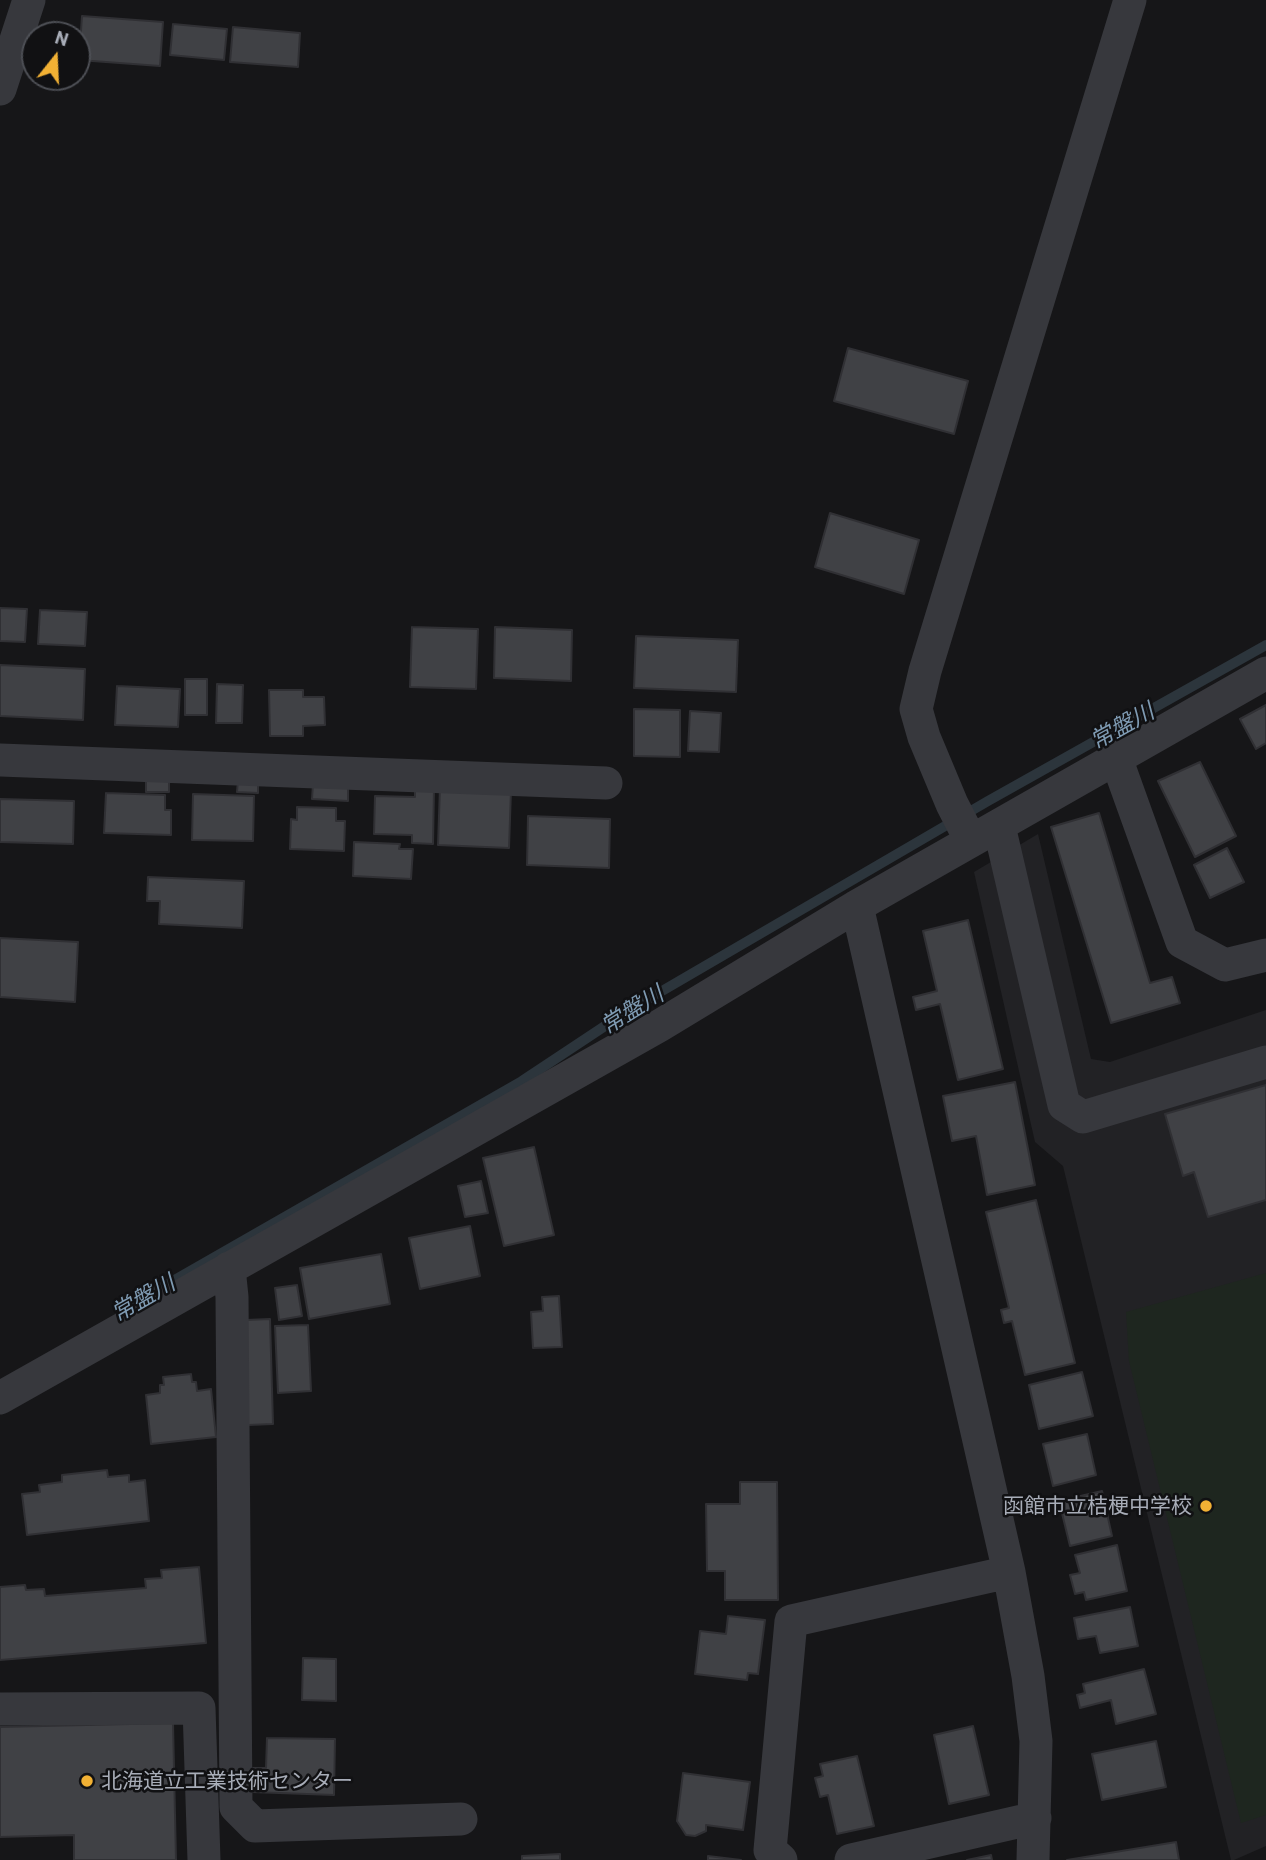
<!DOCTYPE html>
<meta charset="utf-8">
<style>
body{margin:0}
#map{position:relative;width:1266px;height:1860px;overflow:hidden;background:#161618;font-family:Barlow,sans-serif}
canvas{display:block}
.north{position:absolute;left:21px;top:21px;width:70px;height:70px;box-sizing:border-box;background:#111113;border:2px solid #4d4f55;border-radius:50%;rotate:18deg;font-size:19px;font-weight:700;line-height:28px;text-align:center;color:#a8adb8}
.north::after{content:'';display:block;margin:auto;width:24px;height:32px;background:#f2b134;clip-path:polygon(50% 0,100% 100%,50% 72%,0 100%)}
</style>
<div id="map">
<canvas width="1266" height="1860"></canvas>
<div class="north">N</div>
</div>
<script>
const ctx = document.querySelector('canvas').getContext('2d');
ctx.lineJoin = 'round';
function fill(path, color) {
  ctx.fillStyle = color;
  ctx.fill(path, 'evenodd');
}
function shape(rows) {
  const path = new Path2D();
  for (const r of rows) {
    path.moveTo(r[0], r[1]);
    for (let i = 2; i < r.length; i += 2) path.lineTo(r[i], r[i + 1]);
  }
  return path;
}
function strokePath(path, color, width, dash) {
  ctx.strokeStyle = color;
  ctx.lineWidth = width;
  ctx.lineCap = dash ? 'butt' : 'round';
  ctx.setLineDash(dash || []);
  ctx.stroke(path);
}
function label(font, color, halo, rows, align = 'center') {
  ctx.font = font + ' Barlow,"Noto Sans JP",sans-serif';
  ctx.lineWidth = 5;
  ctx.setLineDash([]);
  ctx.textBaseline = 'middle';
  ctx.strokeStyle = halo;
  ctx.fillStyle = color;
  for (const [text, x, y, turn = 0] of rows) {
    ctx.save();
    ctx.translate(x, y);
    ctx.rotate((+turn || 0) * Math.PI / 180);
    ctx.textAlign = isNaN(turn) ? turn : align;
    if (halo) ctx.strokeText(text, 0, 0);
    ctx.fillText(text, 0, 0);
    ctx.restore();
  }
}
fill(shape([
 [1038,834,1091,1059,1110,1062,1266,1010,1266,1846,1234,1860,1231,1860,1063,1166,1035,1142,974,872]
]), '#222225');
fill(shape([
 [1266,1273,1266,1815,1241,1823,1129,1361,1126,1312]
]), '#1e261f');
strokePath(shape([
 [129,1306,522,1081,626,1012,988,801,1266,645]
]), '#2c353c', 10);
const building = shape([
 [82,16,163,22,160,66,79,60,82,16],
 [173,24,227,29,224,60,170,55,173,24],
 [233,27,300,33,298,67,230,62,233,27],
 [848,348,968,381,954,434,834,401,848,348],
 [830,513,919,540,904,594,815,567,830,513],
 [0,608,27,609,25,642,0,641,0,608],
 [40,610,87,612,85,646,38,644,40,610],
 [412,627,478,629,476,689,410,687,412,627],
 [495,627,572,630,571,681,494,678,495,627],
 [636,636,738,640,736,692,634,688,636,636],
 [0,665,85,669,83,720,0,716,0,665],
 [185,679,207,679,207,715,185,715,185,679],
 [217,684,243,685,242,723,216,723,217,684],
 [117,686,180,689,178,727,115,725,117,686],
 [269,690,303,690,303,697,324,697,325,725,303,726,303,736,270,736,269,690],
 [1266,705,1266,743,1256,749,1240,719,1266,705],
 [634,709,680,710,680,757,634,756,634,709],
 [690,711,721,713,719,752,688,751,690,711],
 [1200,762,1236,836,1195,857,1158,781,1200,762],
 [146,779,169,780,169,792,146,792,146,779],
 [238,780,258,781,258,793,237,792,238,780],
 [313,784,348,787,348,801,312,799,313,784],
 [415,787,434,788,433,844,412,843,412,835,374,834,375,796,415,797,415,787],
 [440,787,511,790,509,848,438,845,440,787],
 [106,793,165,795,165,810,171,810,171,835,104,833,106,793],
 [193,794,254,796,253,841,192,840,193,794],
 [0,799,74,801,73,844,0,842,0,799],
 [297,807,336,808,336,821,345,821,344,851,290,849,291,819,297,820,297,807],
 [1099,813,1150,983,1172,977,1180,1003,1111,1023,1051,827,1099,813],
 [528,816,610,819,609,868,527,865,528,816],
 [354,842,400,844,399,849,413,849,411,879,353,876,354,842],
 [1227,848,1244,882,1210,898,1194,865,1227,848],
 [148,877,244,881,242,928,159,924,160,901,147,901,148,877],
 [968,920,1003,1069,958,1080,940,1004,916,1010,913,997,937,991,923,931,968,920],
 [0,938,78,942,75,1002,0,997,0,938],
 [1015,1082,1035,1185,987,1195,976,1136,952,1141,943,1096,1015,1082],
 [1266,1085,1266,1200,1208,1217,1194,1172,1183,1176,1165,1114,1266,1085],
 [534,1147,554,1235,504,1246,483,1158,534,1147],
 [481,1181,488,1213,465,1217,458,1186,481,1181],
 [1036,1200,1075,1363,1025,1375,1012,1321,1004,1323,1001,1310,1009,1308,986,1212,1036,1200],
 [470,1226,480,1276,420,1289,409,1238,470,1226],
 [381,1254,390,1304,309,1319,300,1268,381,1254],
 [297,1285,302,1316,279,1320,275,1288,297,1285],
 [559,1296,562,1347,533,1348,531,1312,543,1311,542,1297,559,1296],
 [270,1319,273,1424,248,1425,246,1320,270,1319],
 [308,1325,311,1391,278,1393,275,1326,308,1325],
 [1082,1372,1093,1416,1039,1429,1029,1385,1082,1372],
 [191,1374,192,1382,196,1382,197,1391,211,1389,216,1437,151,1444,146,1395,160,1393,160,1385,164,1385,163,1377,191,1374],
 [1087,1434,1096,1475,1053,1486,1043,1444,1087,1434],
 [107,1470,108,1477,129,1475,129,1482,145,1480,149,1521,27,1535,22,1494,40,1492,39,1485,62,1482,62,1475,107,1470],
 [740,1482,777,1482,778,1600,725,1600,725,1571,707,1571,706,1504,740,1504,740,1482],
 [1102,1491,1112,1536,1070,1546,1059,1501,1102,1491],
 [1117,1545,1127,1591,1086,1600,1084,1592,1075,1594,1070,1575,1080,1573,1075,1555,1117,1545],
 [199,1567,206,1643,0,1660,0,1587,25,1585,26,1590,44,1589,45,1596,146,1588,145,1579,162,1578,161,1570,199,1567],
 [1130,1607,1138,1646,1100,1653,1096,1636,1078,1639,1074,1618,1130,1607],
 [728,1616,765,1620,758,1674,748,1673,747,1680,695,1674,700,1631,726,1634,728,1616],
 [303,1658,336,1659,336,1701,302,1700,303,1658],
 [1144,1669,1156,1714,1116,1724,1111,1700,1080,1708,1077,1695,1085,1693,1083,1684,1144,1669],
 [173,1723,176,1860,74,1860,74,1835,0,1837,0,1727,173,1723],
 [973,1726,989,1795,949,1804,934,1735,973,1726],
 [267,1738,335,1739,334,1795,252,1792,253,1768,266,1768,267,1738],
 [1156,1741,1166,1787,1102,1800,1092,1754,1156,1741],
 [857,1756,874,1826,837,1834,828,1795,820,1797,815,1778,823,1776,820,1764,857,1756],
 [683,1773,750,1782,743,1830,706,1825,706,1831,695,1836,686,1835,677,1821,683,1773],
 [1176,1842,1179,1860,1067,1860,1176,1842],
 [560,1854,560,1860,522,1860,522,1856,560,1854],
 [991,1855,992,1860,967,1860,991,1855],
 [708,1856,741,1860,708,1860,708,1856]
]);
fill(building, '#404145');
strokePath(building, '#303034', 2);
strokePath(shape([
 [0,89,29,0],
 [1116,758,1182,942,1225,965,1266,955],
 [0,760,606,783],
 [999,826,1064,1105,1083,1117,1266,1062],
 [971,841,952,804,924,737,916,709,925,671,1130,0],
 [857,906,1009,1572,1028,1676,1036,1741,1033,1860],
 [229,1268,232,1297,236,1807,255,1826,461,1819],
 [0,1398,659,1026,857,906,1266,673],
 [0,1709,199,1708,204,1860],
 [781,1860,770,1850,791,1621,1009,1572],
 [851,1860,1035,1818]
]), '#37383d', 33);
for (const [x, y, r, color] of [
 [1206,1506,7,"#f2b134"],
 [87,1781,7,"#f2b134"]
]) {
  const dot = new Path2D();
  dot.arc(x, y, r, 0, 2 * Math.PI);
  ctx.fillStyle = color;
  ctx.fill(dot);
  strokePath(dot, '#111113', 2.5);
}
label('21px', '#a8adb8', '#111113', [
 ["函館市立桔梗中学校",1192,1506],
 ["北海道立工業技術センター",101,1781,"left"]
], 'right');
label('italic 23px', '#7f9bb3', '#111113', [
 ["常盤川",1122,726,-29],
 ["常盤川",632,1010,-32],
 ["常盤川",143,1298,-30]
]);
</script>
